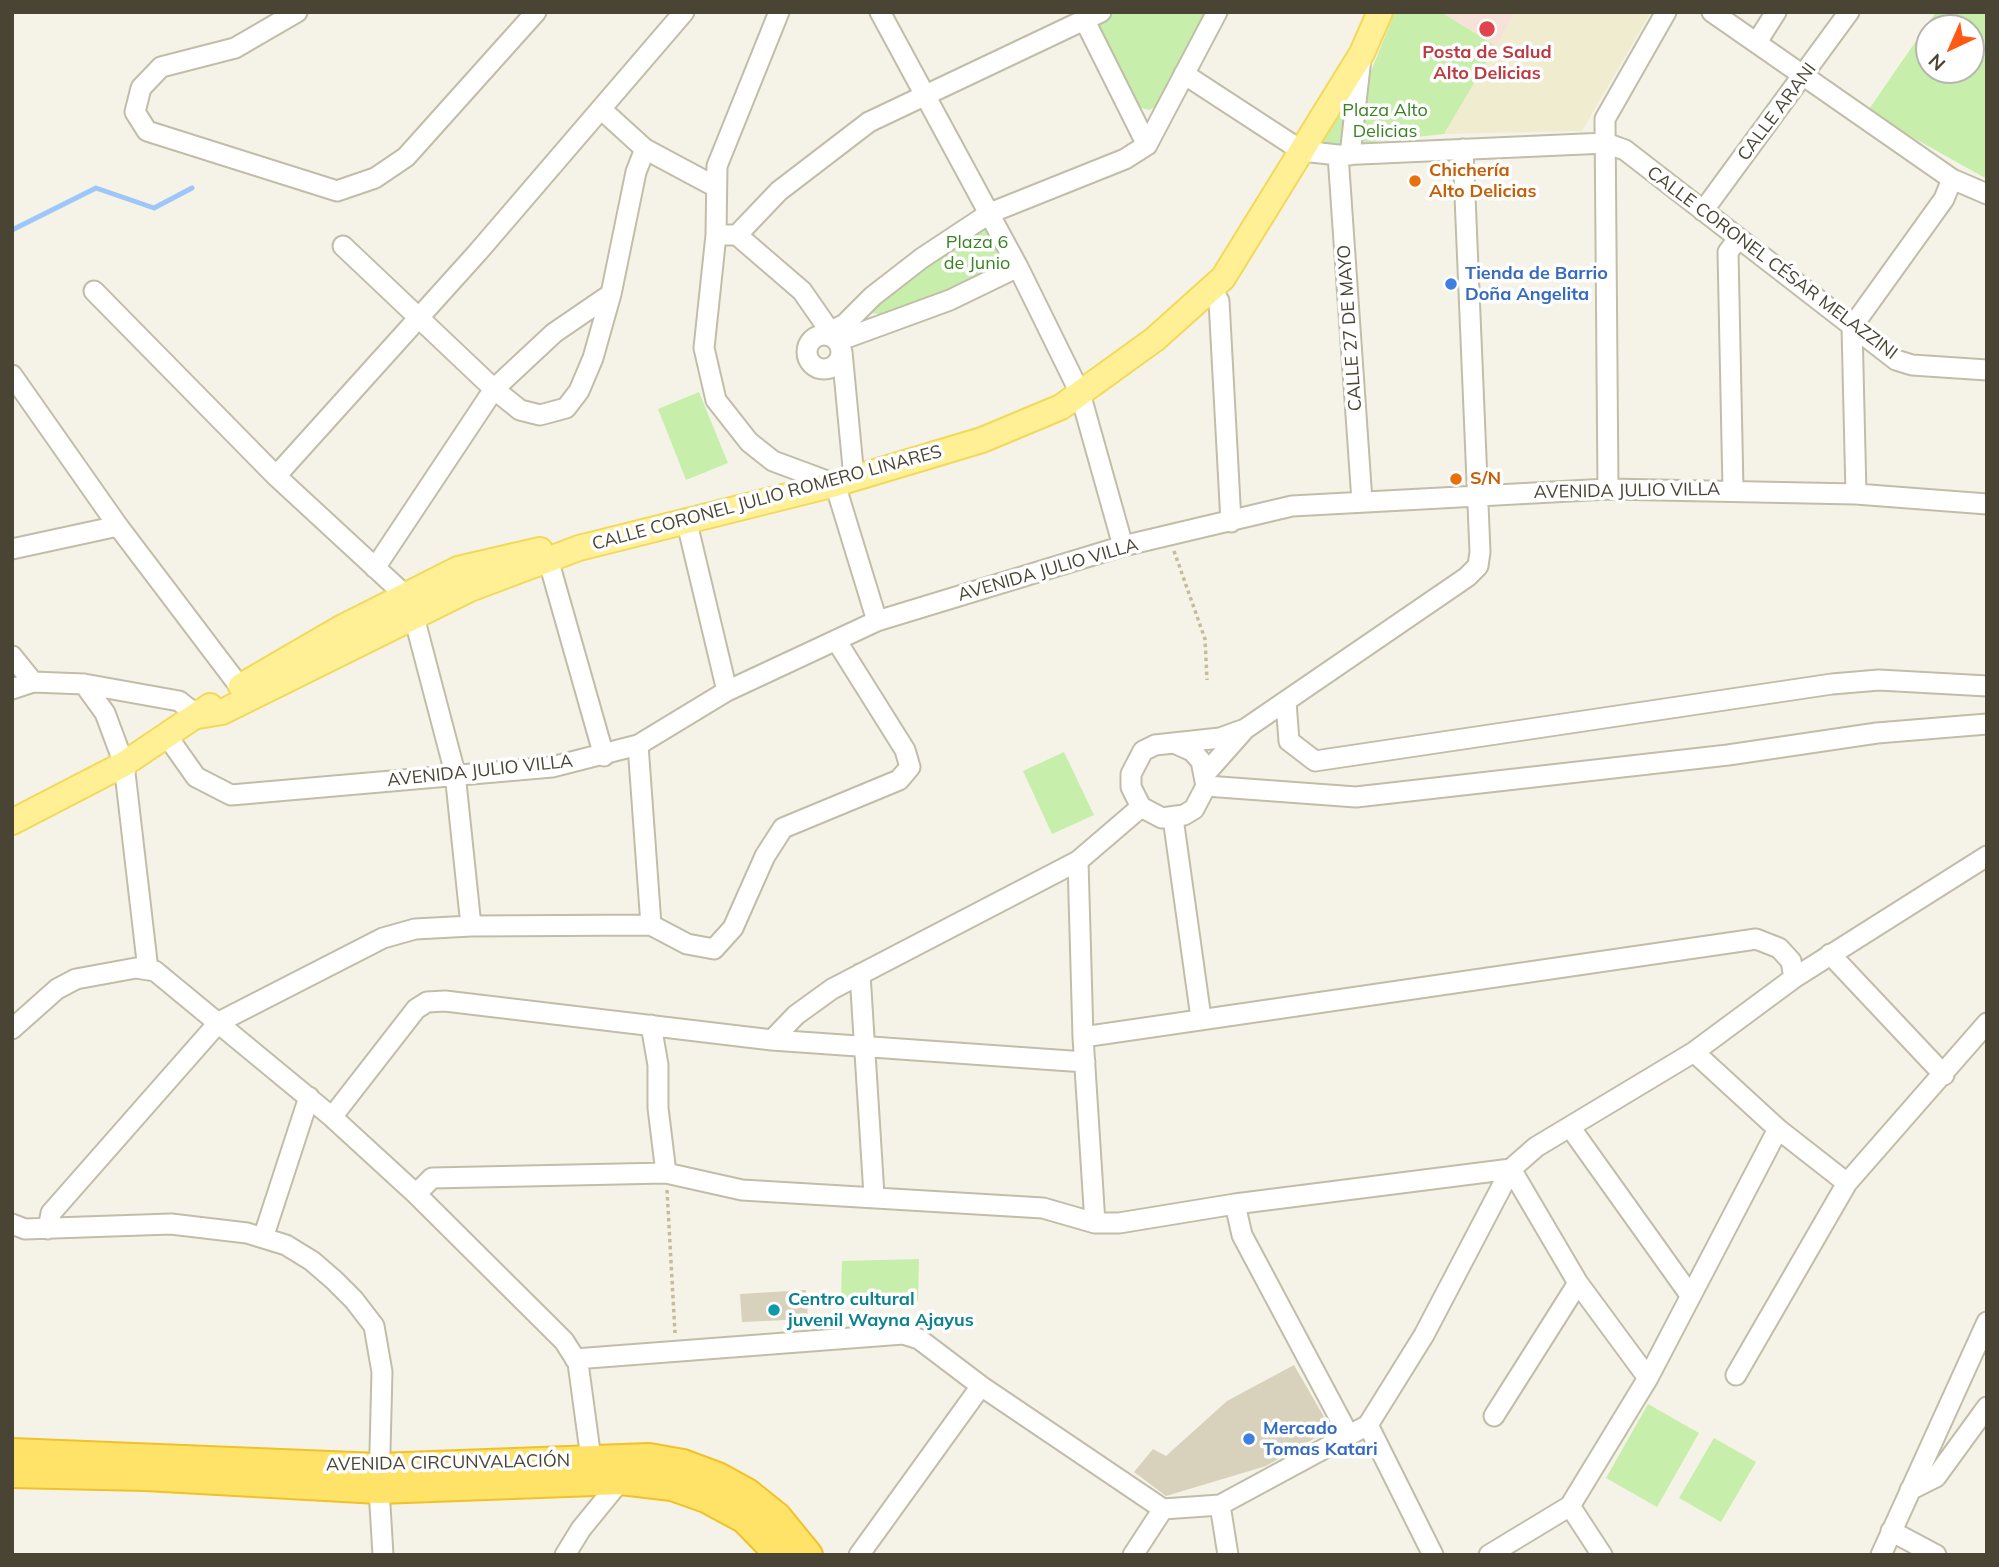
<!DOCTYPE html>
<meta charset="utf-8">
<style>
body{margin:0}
#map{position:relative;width:1999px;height:1567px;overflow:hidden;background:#f5f3e7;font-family:Mulish,sans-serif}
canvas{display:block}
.frame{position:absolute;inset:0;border:14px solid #4a4435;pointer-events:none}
.north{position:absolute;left:1915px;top:14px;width:70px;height:70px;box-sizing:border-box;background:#fff;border:2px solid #b7b4ae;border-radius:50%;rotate:224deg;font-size:19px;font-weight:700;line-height:28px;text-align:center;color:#4a4435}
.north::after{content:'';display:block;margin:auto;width:24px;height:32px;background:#ff5914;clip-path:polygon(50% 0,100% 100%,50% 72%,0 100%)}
</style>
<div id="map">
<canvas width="1999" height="1567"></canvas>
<div class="frame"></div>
<div class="north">N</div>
</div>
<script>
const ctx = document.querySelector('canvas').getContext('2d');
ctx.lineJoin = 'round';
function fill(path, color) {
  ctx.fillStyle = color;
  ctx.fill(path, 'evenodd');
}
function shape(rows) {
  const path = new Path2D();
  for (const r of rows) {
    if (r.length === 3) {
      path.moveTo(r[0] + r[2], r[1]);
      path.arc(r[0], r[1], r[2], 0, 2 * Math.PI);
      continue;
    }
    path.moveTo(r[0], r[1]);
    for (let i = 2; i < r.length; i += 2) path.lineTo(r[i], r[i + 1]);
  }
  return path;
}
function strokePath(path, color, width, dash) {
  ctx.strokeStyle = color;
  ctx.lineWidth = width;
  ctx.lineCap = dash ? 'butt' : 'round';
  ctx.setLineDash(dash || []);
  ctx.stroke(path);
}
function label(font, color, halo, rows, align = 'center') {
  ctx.font = font + ' Mulish,sans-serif';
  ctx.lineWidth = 7;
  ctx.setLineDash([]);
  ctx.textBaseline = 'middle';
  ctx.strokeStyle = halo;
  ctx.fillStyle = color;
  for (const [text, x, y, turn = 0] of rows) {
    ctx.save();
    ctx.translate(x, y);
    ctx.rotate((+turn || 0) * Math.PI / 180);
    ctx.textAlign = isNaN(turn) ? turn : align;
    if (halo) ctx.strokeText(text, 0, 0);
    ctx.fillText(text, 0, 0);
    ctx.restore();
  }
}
fill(shape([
 [1516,12,1651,12,1582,131,1444,134]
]), '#f0eccf');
fill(shape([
 [1441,12,1516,12,1496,46]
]), '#f7e2d9');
fill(shape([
 [1115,12,1208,12,1158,106,1149,110,1138,107,1101,33,1099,23],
 [1395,12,1441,12,1496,46,1444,134,1363,143,1365,86],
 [1936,12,1987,12,1987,179,1867,112],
 [1929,28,1971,28,1971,70,1929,70],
 [1355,71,1345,149,1316,140],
 [989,224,1006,261,948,291,889,315,870,313,879,299],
 [699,392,728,463,686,480,658,409],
 [1064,752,1094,815,1052,834,1023,771],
 [919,1259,918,1301,841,1302,842,1261],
 [1648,1404,1699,1433,1657,1507,1606,1478],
 [1714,1438,1756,1462,1721,1522,1679,1498]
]), '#c7eeab');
strokePath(shape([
 [12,230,96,188,154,208,192,188]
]), '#9dc6f9', 5);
fill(shape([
 [806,1290,808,1319,742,1322,740,1294],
 [1294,1365,1331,1429,1266,1466,1166,1496,1134,1472,1153,1449,1166,1456,1227,1401]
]), '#d8d1bb');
const minor = shape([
 [297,12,235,48,161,67,141,88,135,112,147,131,337,191,375,178,406,157,536,12],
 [779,12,717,166,716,235,704,348,716,400,749,442,773,461,835,484,877,621],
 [880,12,1018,267,1080,393,1123,546],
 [1712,12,1952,179,1987,194],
 [1084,19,1147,145],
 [1757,42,1776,12],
 [1184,74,1302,151,1338,155,1606,143,1625,150,1896,360,1912,365,1987,370],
 [601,109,645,149,716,187],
 [1338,155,1362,501],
 [1350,155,1361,58],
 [1703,211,1849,12],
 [724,235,737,235,802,291,834,337],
 [737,235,779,191,869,122,1101,12],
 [343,246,494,389,520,410,540,415,566,408,579,391,593,358,611,294,636,172,645,149],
 [1211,289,1219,301,1231,522],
 [94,291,276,476,406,596],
 [824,352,17],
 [823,335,845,324,873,296,922,258,990,213,1125,159,1147,145,1217,12],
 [838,341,950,300,1018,267],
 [842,352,854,478],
 [12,375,118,526,240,687],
 [276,476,478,252,684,12],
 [1608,489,1605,119,1666,12],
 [1733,489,1728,252,1738,239],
 [1856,494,1852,327,1944,199,1952,179],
 [686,519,727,691],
 [12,549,118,526],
 [548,559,604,756],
 [375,568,494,389,554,333,611,294],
 [414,617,455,773,471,926],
 [12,656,33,682],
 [84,684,105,713,124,764,148,970],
 [12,689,33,682,84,684,179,701,198,716],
 [1286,702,1289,741,1315,761,1832,684,1879,680,1987,686],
 [167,736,196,777,231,795,552,767,638,745,727,691,877,621,1123,546,1292,506,1608,489,1856,494,1987,504],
 [1174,743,1192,751,1201,761,1206,786,1194,809,1184,815,1162,818,1141,807,1131,787,1131,774,1143,751,1155,745,1220,738,1245,729,1467,577,1478,566,1480,552,1463,149],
 [638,745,651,925],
 [1206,773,1245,729],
 [1206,786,1356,797,1728,755,1877,733,1987,724],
 [1173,818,1201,1018],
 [1078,861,1083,1037,1095,1223],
 [1830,954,1944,1075],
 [860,974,874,1195],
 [1794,978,1987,856],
 [651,1025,658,1065,658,1108,666,1173],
 [12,1029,57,989,76,979,136,968,155,971,332,1117,416,1194,564,1341,578,1363,591,1459,589,1472],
 [1083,1037,1756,939,1779,948,1791,961,1794,978,1694,1052,1536,1147,1511,1169,1424,1335,1368,1425,1220,1505,1163,1509,1133,1555],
 [772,1040,796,1015,832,989,1078,861,1141,807],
 [332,1117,416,1009,427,1002,445,1001,772,1040,1085,1062],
 [1570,1127,1690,1295],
 [1778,1129,1847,1183],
 [416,1194,432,1178,666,1173,742,1190,1043,1208,1095,1223,1119,1223,1235,1204,1511,1169],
 [1235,1204,1242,1235,1348,1434],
 [12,1224,25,1229,171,1224,247,1233,286,1245,312,1261,334,1280,354,1300,374,1326,382,1372,379,1489,383,1555],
 [48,1229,51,1213,219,1022,383,938,415,929,471,926,651,925,687,944,714,949,733,928,765,856,783,828,899,780,910,767,905,750,836,640],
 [263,1238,309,1097],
 [575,1359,903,1334,919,1339,981,1386,1163,1509],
 [1736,1375,1847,1183,1987,1023],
 [1648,1378,1778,1129,1694,1052],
 [1494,1416,1578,1283],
 [1368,1425,1433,1555],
 [1910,1490,1936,1477,1987,1407],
 [1220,1505,1228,1555],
 [1570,1506,1602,1555],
 [1891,1531,1936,1555],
 [565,1555,581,1529,621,1480],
 [859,1555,981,1386],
 [1489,1555,1570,1506,1648,1378,1578,1283,1511,1169],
 [1881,1555,1987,1322]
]);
const major = shape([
 [241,686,339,629,458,569,540,550],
 [198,716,222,712,470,589,579,548,835,484,982,440,1061,407,1155,339,1223,278,1362,53,1380,12],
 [12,822,124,764,210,706]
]);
const highway = shape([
 [12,1453,379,1468,649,1458,683,1464,718,1477,747,1493,777,1517,808,1555],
 [12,1473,146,1476,379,1489,621,1480,672,1486,706,1498,745,1519,780,1555]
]);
strokePath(minor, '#c2bda8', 23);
strokePath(major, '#f2d959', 28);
strokePath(highway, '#f0c227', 32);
strokePath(shape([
 [1174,551,1205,639,1207,680],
 [667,1190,675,1333]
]), '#c6bc98', 3.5, [3.5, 3.5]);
strokePath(minor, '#fff', 19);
strokePath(major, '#fff096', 24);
strokePath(highway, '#ffe268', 28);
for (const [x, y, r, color] of [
 [1487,29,9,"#e0444e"],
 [1415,181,7,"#e8710a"],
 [1451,284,7,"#3f7fe0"],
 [1456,479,7,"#e8710a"],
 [774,1310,7,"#0f9aa8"],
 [1249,1439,7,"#3f7fe0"]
]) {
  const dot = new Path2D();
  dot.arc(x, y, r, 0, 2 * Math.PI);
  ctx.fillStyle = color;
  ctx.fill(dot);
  strokePath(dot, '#fff', 2.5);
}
label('bold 18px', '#be3a42', '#fff', [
 ["Posta de Salud",1487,53],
 ["Alto Delicias",1487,74]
]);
label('18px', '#388321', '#fff', [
 ["Plaza Alto",1385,111],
 ["Delicias",1385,132],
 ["Plaza 6",977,243],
 ["de Junio",977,264]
]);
label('18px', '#4a4435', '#fff', [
 ["CALLE ARANI",1777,112,-53],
 ["CALLE CORONEL CÉSAR MELAZZINI",1772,263,37],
 ["CALLE 27 DE MAYO",1350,328,-94],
 ["AVENIDA JULIO VILLA",1627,491,-1],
 ["CALLE CORONEL JULIO ROMERO LINARES",767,498,-15],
 ["AVENIDA JULIO VILLA",1048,570,-16],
 ["AVENIDA JULIO VILLA",480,771,-6],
 ["AVENIDA CIRCUNVALACIÓN",448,1463,-1]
]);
label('bold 18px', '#c56008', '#fff', [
 ["Chichería",1429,171],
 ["Alto Delicias",1429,192],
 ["S/N",1470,479]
], 'left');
label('bold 18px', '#366cbe', '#fff', [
 ["Tienda de Barrio",1465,274],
 ["Doña Angelita",1465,295],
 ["Mercado",1263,1429],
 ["Tomas Katari",1263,1450]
], 'left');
label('bold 18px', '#0d838f', '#fff', [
 ["Centro cultural",788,1300],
 ["juvenil Wayna Ajayus",788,1321]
], 'left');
</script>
